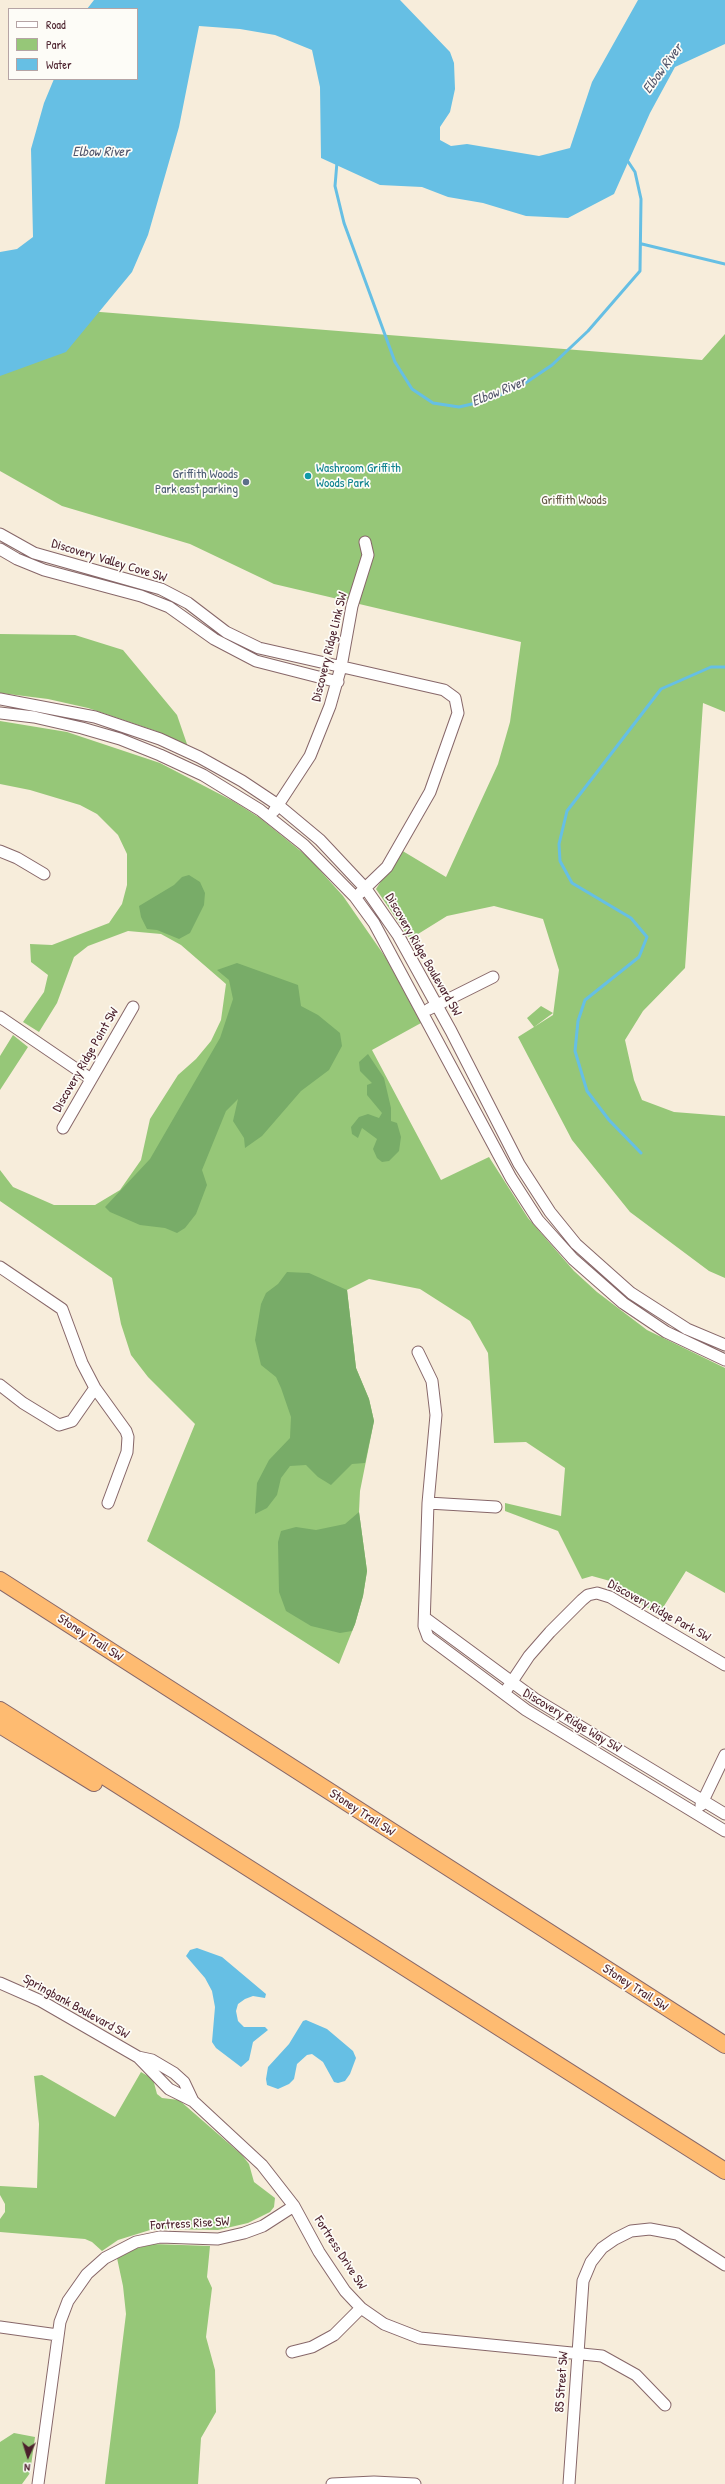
<!DOCTYPE html>
<style>
body{margin:0}
#map{position:relative;width:725px;height:2484px;overflow:hidden;background:#f7eddb;font-family:"Patrick Hand",sans-serif}
canvas{display:block}
.legend{position:absolute;left:8px;top:8px;width:130px;height:72px;box-sizing:border-box;background:#fdfcf7;border:1px solid #b5a4a5;margin:0;padding:5px 7px;list-style:none;font-size:12px;color:#4a1f2b}
.legend li{display:flex;align-items:center;gap:8px;height:20px}
.legend b{width:20px;border:1px solid #b5a4a5}
.north{position:absolute;left:8px;top:2436px;width:40px;height:40px;-webkit-text-stroke:3px #fdfcf7;paint-order:stroke;rotate:184deg;font-size:11px;font-weight:700;line-height:16px;text-align:center;color:#4a1f2b}
.north::after{content:'';display:block;margin:auto;width:14px;height:18px;background:#4a1f2b;clip-path:polygon(50% 0,100% 100%,50% 72%,0 100%)}
</style>
<div id="map">
<canvas width="725" height="2484"></canvas>
<ul class="legend">
<li><b style="height:5px;background:#fff"></b>Road</li>
<li><b style="height:11px;background:#96c778"></b>Park</li>
<li><b style="height:11px;background:#66bfe4"></b>Water</li>
</ul>
<div class="north">N</div>
</div>
<script>
const ctx = document.querySelector('canvas').getContext('2d');
ctx.lineJoin = 'round';
function fill(path, color) {
  ctx.fillStyle = color;
  ctx.fill(path, 'evenodd');
}
function shape(rows) {
  const path = new Path2D();
  for (const r of rows) {
    path.moveTo(r[0], r[1]);
    for (let i = 2; i < r.length; i += 2) path.lineTo(r[i], r[i + 1]);
  }
  return path;
}
function strokePath(path, color, width, dash) {
  ctx.strokeStyle = color;
  ctx.lineWidth = width;
  ctx.lineCap = dash ? 'butt' : 'round';
  ctx.setLineDash(dash || []);
  ctx.stroke(path);
}
function label(font, color, halo, rows, align = 'center') {
  ctx.font = font + ' "Patrick Hand",sans-serif';
  ctx.lineWidth = 3.5;
  ctx.setLineDash([]);
  ctx.textBaseline = 'middle';
  ctx.strokeStyle = halo;
  ctx.fillStyle = color;
  for (const [text, x, y, turn = 0] of rows) {
    ctx.save();
    ctx.translate(x, y);
    ctx.rotate((+turn || 0) * Math.PI / 180);
    ctx.textAlign = isNaN(turn) ? turn : align;
    if (halo) ctx.strokeText(text, 0, 0);
    ctx.fillText(text, 0, 0);
    ctx.restore();
  }
}
fill(shape([
 [0,304,702,360,725,334,725,712,703,703,685,968,643,1011,625,1040,634,1080,642,1100,674,1112,725,1116,725,1278,709,1271,630,1212,572,1140,518,1037,534,1027,527,1018,541,1006,553,1013,534,1027,553,1015,559,970,543,919,494,906,447,916,410,939,376,889,401,850,446,877,498,764,510,722,521,642,274,584,190,544,62,506,0,471],
 [0,634,75,635,123,650,177,715,188,747,156,731,88,708,48,699,0,693],
 [0,721,67,732,160,763,233,801,260,818,308,857,343,896,386,958,421,1023,372,1050,441,1180,489,1157,528,1218,574,1271,597,1292,647,1330,725,1368,725,1593,686,1571,659,1614,621,1593,610,1581,592,1576,582,1579,558,1531,505,1511,505,1503,561,1516,565,1468,526,1442,494,1443,488,1353,470,1321,420,1289,369,1279,347,1290,356,1368,369,1399,374,1421,360,1491,359,1512,367,1571,363,1596,355,1624,339,1664,147,1541,195,1424,148,1377,131,1355,121,1324,112,1278,0,1201,0,1170,13,1187,54,1205,95,1205,120,1190,141,1160,150,1119,178,1075,196,1059,211,1041,221,1020,226,984,181,945,161,934,128,931,88,946,74,957,57,1003,39,1032,23,1022,44,992,48,975,31,962,30,944,52,945,109,923,122,904,127,885,127,854,118,835,97,814,80,805,30,790,0,784],
 [13,1035,28,1047,0,1090,0,1056],
 [141,2072,153,2079,157,2094,162,2098,179,2100,242,2155,249,2164,254,2182,275,2198,274,2207,270,2212,248,2223,218,2230,166,2229,150,2230,118,2240,102,2251,92,2242,85,2239,0,2232,0,2219,5,2212,5,2204,0,2195,0,2186,37,2188,39,2124,34,2076,42,2075,115,2117],
 [153,2244,210,2246,207,2277,212,2288,206,2337,215,2370,216,2412,201,2438,198,2484,105,2484,126,2314,123,2286,117,2258,134,2249],
 [14,2433,35,2437,30,2473,22,2484,0,2484,0,2442]
]), '#96c778');
fill(shape([
 [189,875,200,882,205,893,204,905,190,933,179,939,157,930,147,929,141,917,139,906,174,885,182,877],
 [237,963,298,985,301,1006,318,1015,340,1033,342,1046,329,1070,301,1091,262,1136,245,1148,244,1138,233,1121,238,1099,226,1111,202,1170,207,1185,196,1214,185,1228,177,1233,165,1228,140,1225,110,1212,105,1207,150,1159,220,1038,233,999,229,980,217,970],
 [368,1054,384,1078,391,1108,391,1121,397,1123,401,1137,399,1151,389,1161,382,1162,377,1158,373,1149,377,1139,362,1128,358,1138,352,1134,351,1127,359,1117,368,1114,379,1118,382,1113,367,1095,367,1085,372,1083,360,1071,359,1062],
 [287,1272,309,1273,347,1290,356,1368,369,1399,374,1421,365,1463,352,1464,331,1485,318,1477,306,1465,290,1466,281,1478,277,1495,267,1508,255,1514,257,1483,269,1460,290,1438,291,1417,281,1388,276,1377,261,1365,255,1340,261,1304,266,1293,278,1284],
 [359,1512,367,1571,363,1596,355,1624,352,1631,340,1633,311,1626,286,1611,279,1592,278,1542,281,1531,296,1527,316,1530,345,1524]
]), '#78ac68');
fill(shape([
 [94,0,400,0,450,52,454,63,455,89,450,112,440,127,440,140,451,146,467,144,539,156,570,148,592,82,638,0,725,0,725,44,675,67,650,113,614,194,568,218,526,216,483,203,448,197,422,187,380,185,321,158,320,87,312,50,275,35,240,29,199,26,179,127,148,235,132,272,66,352,0,376,0,252,17,249,33,237,31,149,44,103,54,79,137,79,137,9,87,9],
 [197,1948,222,1957,266,1994,265,1998,253,1996,245,1999,238,2004,236,2011,238,2021,244,2027,265,2027,268,2030,253,2042,249,2060,241,2067,216,2048,212,2042,215,2007,212,1991,205,1978,186,1956,190,1950],
 [306,2020,327,2029,353,2051,356,2058,350,2074,345,2081,338,2083,334,2082,323,2062,312,2054,307,2055,297,2064,294,2079,289,2084,278,2089,267,2085,266,2079,268,2067,289,2044,303,2021]
]), '#66bfe4');
strokePath(shape([
 [337,162,335,186,344,223,395,362,412,389,433,403,459,407,485,401,521,386,552,365,588,331,640,271,641,199,635,172,627,160],
 [642,244,725,264],
 [641,1153,609,1120,587,1091,575,1051,578,1021,585,1000,639,957,647,937,631,918,572,883,560,861,559,844,567,811,661,689,711,667,725,667]
]), '#66bfe4', 3);
const minor = shape([
 [0,534,34,553,161,589,188,603,226,632,259,648,444,690,455,698,458,713,430,792,387,867,360,893],
 [0,549,17,559,44,570,141,596,169,607,214,639,256,661,338,682],
 [0,699,95,717,160,739,199,757,242,781,278,805,320,840,366,889,398,935,451,1031,519,1164,550,1212,576,1244,631,1293,687,1329,725,1345],
 [0,713,34,717,82,728,120,739,160,755,203,775,260,810,304,845,355,897,374,923,511,1178,538,1220,573,1259,623,1303,666,1332,725,1360],
 [274,811,310,756,330,706,341,667,352,606,368,555,365,542],
 [0,851,17,858,44,874],
 [429,1009,493,977],
 [0,1017,91,1079],
 [63,1128,133,1007],
 [0,1267,62,1309,82,1363,95,1388,126,1431,128,1437,127,1452,108,1503],
 [418,1352,432,1381,436,1415,428,1503,424,1626,428,1637,526,1710,725,1831],
 [0,1385,23,1403,59,1425,72,1421,95,1388],
 [428,1503,496,1507],
 [425,1618,535,1699,725,1814],
 [507,1689,529,1656,550,1632,582,1600,588,1595,597,1593,610,1597,725,1665],
 [701,1805,725,1755],
 [0,1983,41,2001,138,2057,169,2089,193,2101],
 [138,2057,152,2060,174,2073,184,2082,193,2101,262,2165,294,2206,319,2252,345,2291,361,2308,384,2324,420,2338,602,2356,636,2375,665,2405],
 [0,2327,58,2335],
 [292,2352,312,2347,334,2335,361,2308],
 [38,2484,60,2322,68,2301,87,2274,105,2258,136,2242,160,2237,218,2239,244,2233,263,2226,294,2206],
 [332,2484,374,2482,415,2484],
 [569,2484,583,2281,591,2262,602,2248,615,2239,631,2231,650,2229,677,2234,725,2265]
]);
const highway = shape([
 [0,1580,725,2045],
 [0,1710,725,2171],
 [0,1725,94,1783]
]);
strokePath(minor, '#876769', 13);
strokePath(highway, '#876769', 18);
strokePath(minor, '#fff', 11);
strokePath(highway, '#febb71', 16);
for (const [x, y, r, color] of [
 [308,476,4,"#0f9aa8"],
 [246,482,4,"#5c6f8a"]
]) {
  const dot = new Path2D();
  dot.arc(x, y, r, 0, 2 * Math.PI);
  ctx.fillStyle = color;
  ctx.fill(dot);
  strokePath(dot, '#fdfcf7', 1.5);
}
label('13px', '#0d838f', '#fdfcf7', [
 ["Washroom Griffith",316,469],
 ["Woods Park",316,484]
], 'left');
label('13px', '#4e5e75', '#fdfcf7', [
 ["Griffith Woods",238,475],
 ["Park east parking",238,490]
], 'right');
label('13px', '#655a46', '#fdfcf7', [
 ["Griffith Woods",574,501]
]);
label('13px', '#4a1f2b', '#fdfcf7', [
 ["Discovery Valley Cove SW",109,561,17],
 ["Discovery Ridge Link SW",330,647,-76],
 ["Discovery Ridge Boulevard SW",423,955,60],
 ["Discovery Ridge Point SW",86,1060,-60],
 ["Discovery Ridge Park SW",659,1611,29],
 ["Stoney Trail SW",90,1638,33],
 ["Discovery Ridge Way SW",572,1721,31],
 ["Stoney Trail SW",362,1813,33],
 ["Stoney Trail SW",635,1988,33],
 ["Springbank Boulevard SW",76,2007,29],
 ["Fortress Rise SW",190,2224,-3],
 ["Fortress Drive SW",340,2253,57],
 ["85 Street SW",562,2382,-86]
]);
label('italic 14px', '#54576c', '#fdfcf7', [
 ["Elbow River",663,69,-54],
 ["Elbow River",101,152],
 ["Elbow River",499,392,-22]
]);
</script>
